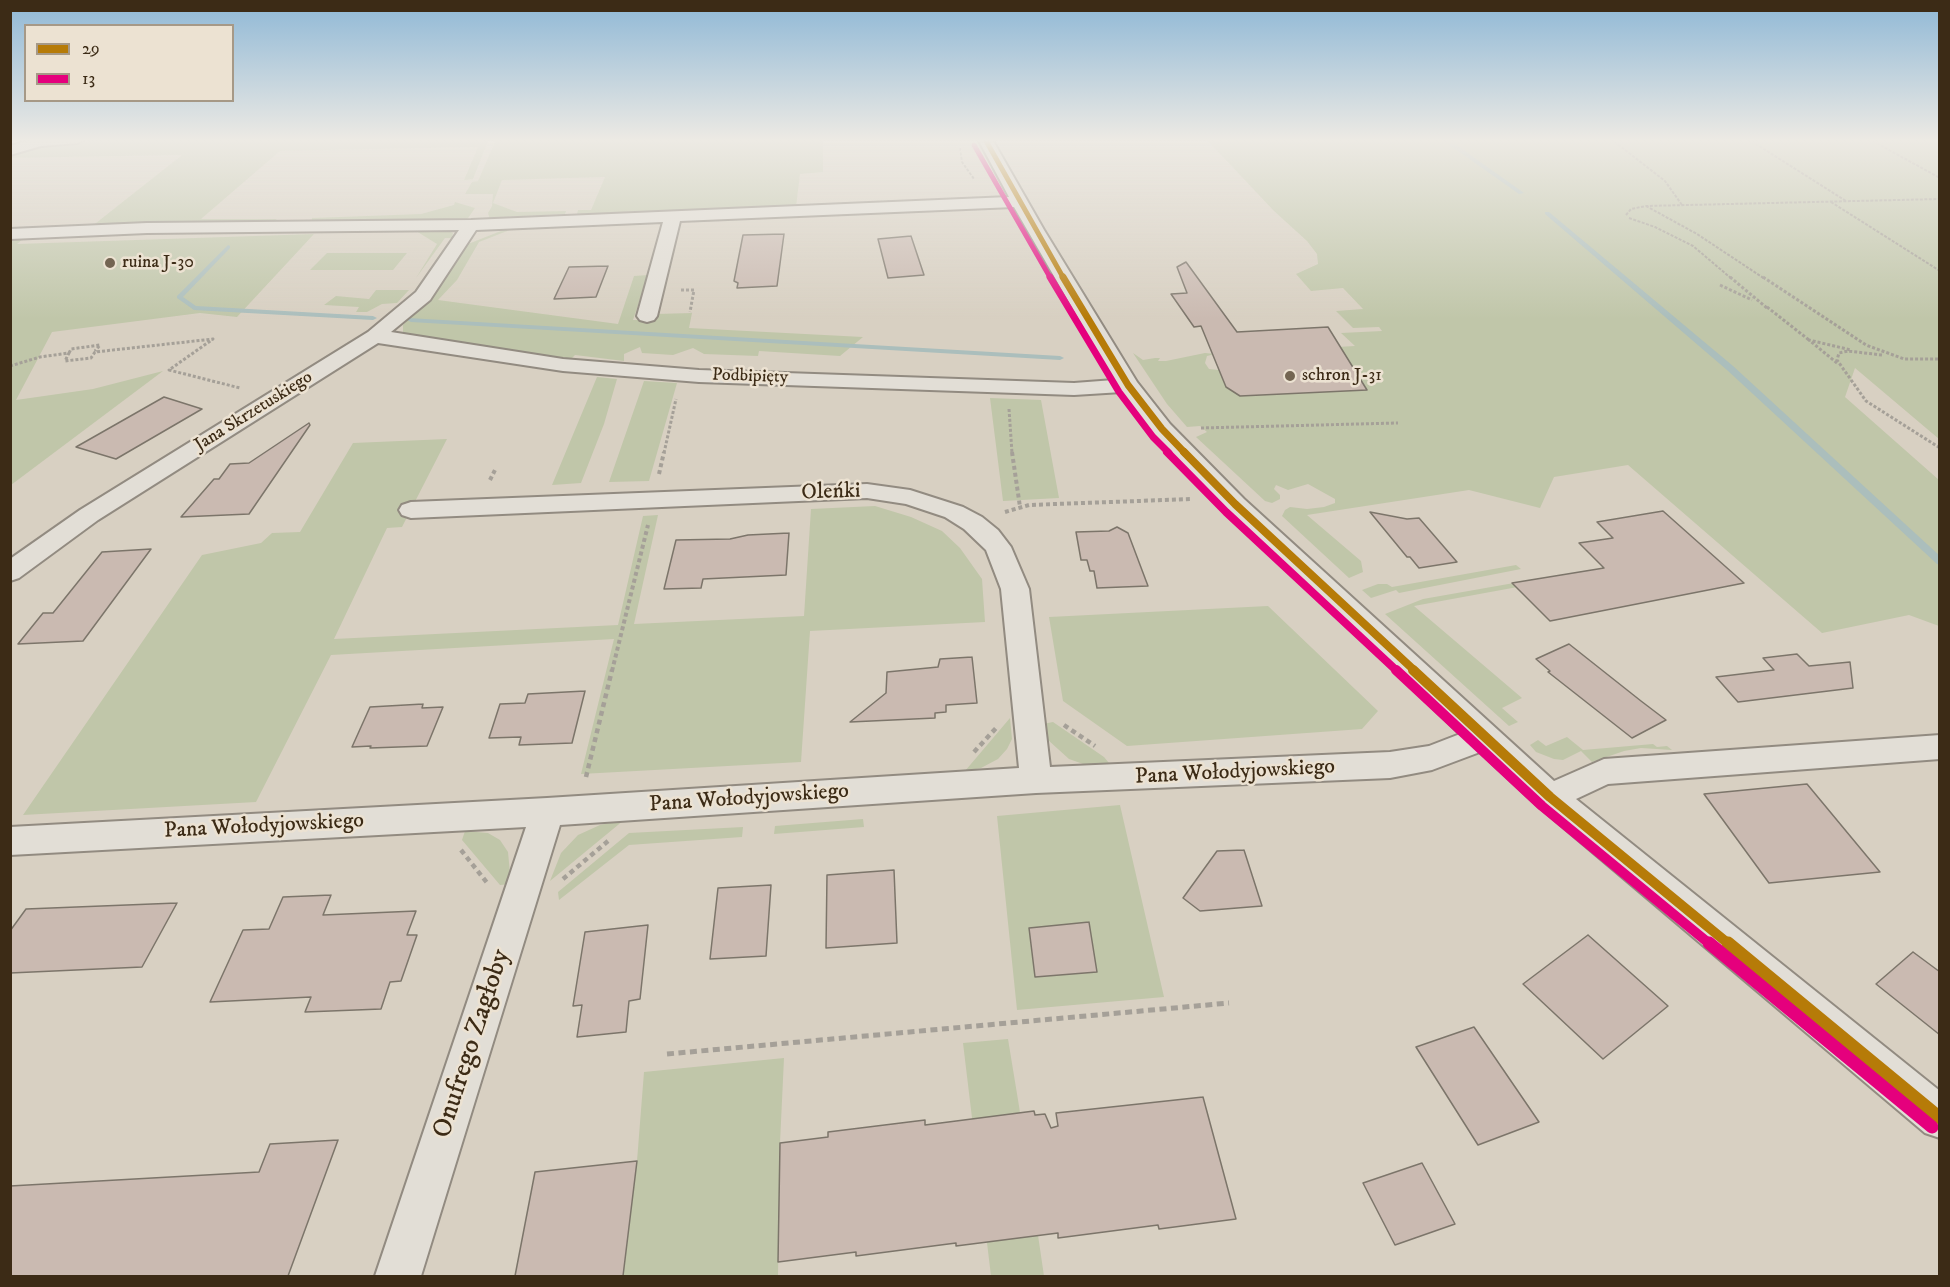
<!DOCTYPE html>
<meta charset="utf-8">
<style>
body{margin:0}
#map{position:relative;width:1950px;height:1287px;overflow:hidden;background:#d8d0c2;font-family:"IM FELL DW Pica",serif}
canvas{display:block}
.frame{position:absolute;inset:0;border:12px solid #3c2b16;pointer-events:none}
.legend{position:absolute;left:24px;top:24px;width:210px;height:78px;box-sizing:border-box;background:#ece2d2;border:2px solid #a69987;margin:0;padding:8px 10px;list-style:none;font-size:18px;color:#3c2b16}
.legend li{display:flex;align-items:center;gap:12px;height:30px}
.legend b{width:30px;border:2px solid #a69987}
</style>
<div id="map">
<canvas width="1950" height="1287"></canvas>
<div class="frame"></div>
<ul class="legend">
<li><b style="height:8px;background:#b67b08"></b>29</li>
<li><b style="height:8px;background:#e5007d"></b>13</li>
</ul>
</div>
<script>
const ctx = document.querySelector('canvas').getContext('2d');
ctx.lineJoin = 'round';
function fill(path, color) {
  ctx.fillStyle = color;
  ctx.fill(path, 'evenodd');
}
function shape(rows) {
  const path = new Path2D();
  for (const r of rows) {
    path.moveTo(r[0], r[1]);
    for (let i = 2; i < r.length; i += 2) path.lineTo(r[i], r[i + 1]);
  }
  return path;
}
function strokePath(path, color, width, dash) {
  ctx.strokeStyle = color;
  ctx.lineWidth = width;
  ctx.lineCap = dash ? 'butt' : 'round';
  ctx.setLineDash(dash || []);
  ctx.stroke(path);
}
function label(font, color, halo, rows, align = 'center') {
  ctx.font = font + ' "IM FELL DW Pica",serif';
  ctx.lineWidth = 5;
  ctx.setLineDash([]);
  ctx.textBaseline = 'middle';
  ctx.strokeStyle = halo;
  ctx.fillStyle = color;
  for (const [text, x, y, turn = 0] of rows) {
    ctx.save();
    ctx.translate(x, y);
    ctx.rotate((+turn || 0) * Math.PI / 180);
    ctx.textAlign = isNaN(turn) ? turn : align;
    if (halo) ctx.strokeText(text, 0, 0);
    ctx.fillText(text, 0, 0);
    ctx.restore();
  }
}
fill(shape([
 [114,139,489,139,473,179,464,180,478,147,280,151,201,219,277,219,271,224,91,227,182,155,11,158,11,153,13,153,60,144],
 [496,139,823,139,823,172,800,174,796,207,649,214,649,211,577,214,578,210,591,210,605,177,502,180,493,203,517,212,566,211,565,214,502,217,499,220,490,220,488,213,492,206,493,194,465,194,472,182,478,181],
 [1206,139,1939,139,1939,439,1855,368,1845,397,1939,480,1939,626,1909,615,1822,633,1628,465,1554,477,1540,508,1469,490,1307,515,1361,561,1363,572,1349,578,1282,516,1285,510,1290,507,1307,509,1324,507,1335,503,1335,499,1308,484,1288,490,1276,485,1274,489,1280,495,1280,499,1272,503,1265,501,1196,437,1207,432,1200,426,1187,427,1167,404,1133,353,1143,360,1155,358,1160,358,1158,361,1166,361,1205,353,1215,354,1207,356,1205,363,1209,369,1219,370,1226,387,1318,348,1355,346,1341,333,1382,331,1379,327,1353,328,1336,311,1363,309,1343,288,1311,291,1296,274,1318,264,1317,254,1307,241,1274,211],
 [455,202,475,208,466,221,311,223,312,218,421,214,454,205],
 [561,225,562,227,515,228,479,242,457,280,438,300,618,324,634,276,648,275,633,320,644,320,655,314,692,313,689,328,863,337,840,356,759,351,758,356,704,354,693,348,673,355,642,353,640,347,624,354,624,361,575,355,570,360,410,335,403,332,403,325,431,298,468,244,511,227],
 [416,231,449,231,453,233,452,238,445,238,416,278,437,244],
 [314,234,237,317,200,313,52,332,16,400,93,389,163,371,11,485,11,240,23,239,17,244],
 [327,253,407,253,393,270,310,270],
 [376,290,409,290,397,303,382,304,367,312,356,312,359,307,324,305,336,296,369,299],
 [597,377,617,379,604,424,581,483,552,485],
 [644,381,677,383,649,481,609,482],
 [990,398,1041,400,1059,498,1003,501],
 [447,439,402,527,387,528,334,639,618,625,643,516,658,515,634,624,804,616,811,509,875,506,911,517,942,531,960,548,982,579,985,622,810,631,801,762,581,774,614,639,331,655,256,802,23,815,202,555,261,543,272,533,300,532,353,443],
 [1516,565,1521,569,1399,593,1396,590,1371,598,1362,590,1378,584,1387,584,1392,587],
 [1531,580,1534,584,1414,606,1522,698,1502,708,1518,722,1509,726,1385,614,1423,599],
 [1268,606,1378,711,1362,729,1127,746,1063,701,1049,617],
 [1010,718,1012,739,1007,749,998,759,981,768,965,771],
 [1053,722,1104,757,1109,763,1086,765,1069,759,1048,740,1043,724],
 [1567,737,1583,750,1653,744,1657,747,1667,746,1672,750,1641,748,1624,751,1592,762,1581,751,1563,760,1554,759,1536,752,1530,745,1538,740,1546,746],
 [1120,805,1164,997,1017,1010,997,816],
 [863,819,864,827,774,834,775,826],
 [624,820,550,881,561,853,578,835,600,825],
 [743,827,742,837,629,845,559,900,558,892,629,833],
 [465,831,488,833,500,840,508,852,511,884,500,885,462,840],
 [1008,1039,1019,1106,1044,1276,991,1276,963,1043],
 [784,1058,780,1143,778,1276,623,1276,637,1161,644,1072]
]), '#c0c6a9');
fill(shape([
 [1441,139,1448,139,1524,193,1519,194,1441,139],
 [1545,212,1549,212,1733,366,1940,556,1940,565,1937,564,1727,370,1545,214,1545,212],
 [228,245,230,246,230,248,183,297,196,306,373,316,377,318,373,320,194,310,177,298,177,296,228,245],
 [408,318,1060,356,1064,358,1060,360,411,322,407,320,408,318]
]), '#abbebc');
const building = shape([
 [784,234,777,286,737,288,738,283,734,281,743,235,784,234],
 [911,236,924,275,888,278,878,239,911,236],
 [1186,262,1237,332,1328,327,1367,390,1240,396,1226,387,1201,326,1194,327,1171,294,1187,293,1177,267,1186,262],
 [608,266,596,297,554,299,569,267,608,266],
 [164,397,202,409,116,459,76,447,164,397],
 [309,423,310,425,249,514,181,517,214,479,219,479,230,464,249,463,309,423],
 [1663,511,1744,583,1550,621,1512,583,1604,568,1579,543,1613,538,1597,522,1663,511],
 [1370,512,1407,519,1419,518,1457,562,1419,568,1410,557,1407,557,1370,512],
 [1117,527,1128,533,1148,586,1097,588,1094,571,1090,571,1087,560,1081,560,1076,532,1109,531,1117,527],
 [789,533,786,575,703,579,701,588,664,589,676,540,730,539,748,535,789,533],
 [151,549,83,641,18,644,43,613,53,613,102,552,151,549],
 [1569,644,1641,701,1666,720,1632,738,1548,672,1550,671,1536,659,1569,644],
 [1797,654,1809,666,1850,662,1853,688,1738,702,1716,677,1774,670,1763,658,1797,654],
 [972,657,977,703,946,705,946,712,935,713,935,718,850,722,886,693,887,672,938,667,940,659,972,657],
 [585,691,572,743,519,745,521,737,489,738,500,704,525,703,528,694,585,691],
 [423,704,422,708,443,707,427,746,370,748,371,746,352,747,370,707,423,704],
 [1807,784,1880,872,1769,883,1704,794,1807,784],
 [1244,850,1262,906,1200,911,1183,898,1217,851,1244,850],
 [894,870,897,943,826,948,827,875,894,870],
 [771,885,766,956,710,959,718,888,771,885],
 [331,895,323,915,416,911,407,935,417,935,401,981,390,982,381,1009,305,1012,311,997,210,1002,243,930,269,929,283,897,331,895],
 [177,903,142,967,10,973,10,931,26,909,177,903],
 [1089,922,1097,972,1035,977,1029,928,1089,922],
 [648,925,640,999,629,1001,626,1032,577,1037,582,1005,573,1006,585,932,648,925],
 [1588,935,1668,1006,1603,1059,1523,984,1588,935],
 [1913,952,1940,972,1940,1035,1876,984,1913,952],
 [1474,1027,1539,1122,1478,1145,1416,1047,1474,1027],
 [1203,1097,1236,1219,1159,1229,1158,1225,1058,1238,1058,1233,956,1246,956,1243,856,1256,856,1252,778,1262,780,1143,828,1137,828,1132,925,1120,925,1125,1034,1111,1035,1115,1045,1114,1051,1128,1058,1126,1056,1113,1203,1097],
 [338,1140,288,1276,10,1276,10,1186,259,1172,270,1144,338,1140],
 [637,1161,623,1276,515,1276,535,1172,637,1161],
 [1422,1163,1455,1224,1395,1245,1363,1183,1422,1163]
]);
fill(building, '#cabab1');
strokePath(building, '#7c756a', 1.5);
const minor = shape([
 [34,139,85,139,78,143,41,146,10,155,10,146,34,139],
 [978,139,992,139,1044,230,1137,382,1170,424,1244,499,1554,781,1604,759,1940,735,1940,759,1608,784,1576,799,1940,1091,1940,1138,1925,1133,1538,806,1480,752,1432,770,1390,778,1036,793,560,825,421,1276,375,1276,526,827,10,855,10,827,547,798,1019,768,1001,589,986,550,964,529,945,517,906,504,867,498,411,518,402,515,399,510,402,505,411,502,867,484,910,490,963,507,982,517,998,530,1011,547,1029,589,1050,767,1390,752,1429,746,1460,734,1226,509,1154,434,1122,392,1074,395,699,382,563,371,378,343,98,520,19,578,10,581,10,559,80,510,368,332,416,292,459,230,147,233,10,239,10,229,147,223,471,220,1009,197,978,139],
 [1014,207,1114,380,1074,383,699,370,563,359,391,332,430,300,476,230,663,222,637,316,640,320,647,322,654,320,657,316,680,221,1014,207]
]);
strokePath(minor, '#928b81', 4);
strokePath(shape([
 [1611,139,1665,181,1682,205],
 [1748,139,1846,201],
 [1869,139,1940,178],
 [960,148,962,162,974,179],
 [1831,202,1940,271],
 [1646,206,1697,234,1765,279],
 [1626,215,1631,209,1646,206,1940,199],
 [1629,218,1655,227,1693,246,1732,279]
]), '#a5a098', 2, [3, 1.5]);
strokePath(shape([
 [1730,277,1767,308],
 [1763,277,1866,345,1904,359,1940,359],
 [1720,285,1752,300],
 [681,290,694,290,690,312],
 [1767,307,1809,340],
 [69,353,71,349,100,345,95,351],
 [1882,355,1848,351,1839,353,1837,360,1866,401,1940,448],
 [1837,363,1809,340,1851,350],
 [10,366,40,357,69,353,65,361,91,358,95,352,213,339,169,370,240,388],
 [1009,409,1012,453],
 [1201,428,1398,423],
 [664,453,676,399]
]), '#a5a098', 3, [3, 2]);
strokePath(shape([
 [1012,452,1020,507],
 [659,474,664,452],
 [490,480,495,470],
 [1005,512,1029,505,1192,499],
 [612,671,648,525]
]), '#a5a098', 4, [4, 3]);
strokePath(shape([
 [1064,725,1095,746],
 [974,752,997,727],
 [586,777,612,670],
 [461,850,488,884],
 [563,879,608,841]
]), '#a5a098', 4.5, [5, 4]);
strokePath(shape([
 [667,1054,1229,1003]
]), '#a5a098', 5, [7, 4.5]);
fill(minor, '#e2ded6');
strokePath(shape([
 [985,139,1064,279]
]), '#b67b08', 5);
strokePath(shape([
 [1063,277,1128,385,1162,429,1185,453]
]), '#b67b08', 7);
strokePath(shape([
 [1184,452,1235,504,1415,671]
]), '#b67b08', 8);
strokePath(shape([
 [1413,670,1550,797,1730,945]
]), '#b67b08', 10);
strokePath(shape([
 [1728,943,1940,1118]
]), '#b67b08', 13);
strokePath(shape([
 [974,145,1051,279]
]), '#e5007d', 5);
strokePath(shape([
 [1050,277,1119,392,1153,437,1169,453]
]), '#e5007d', 7);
strokePath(shape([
 [1167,452,1226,512,1397,671]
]), '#e5007d', 8);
strokePath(shape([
 [1396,670,1542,806,1711,945]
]), '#e5007d', 10);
strokePath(shape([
 [1709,943,1932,1127]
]), '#e5007d', 13);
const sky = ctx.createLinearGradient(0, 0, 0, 319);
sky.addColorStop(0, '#8fb8d6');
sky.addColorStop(0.44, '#edeae4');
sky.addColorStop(1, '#edeae400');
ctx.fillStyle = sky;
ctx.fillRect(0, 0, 1950, 319);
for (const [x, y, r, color] of [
 [110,263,6,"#736552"],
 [1290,376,6,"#736552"]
]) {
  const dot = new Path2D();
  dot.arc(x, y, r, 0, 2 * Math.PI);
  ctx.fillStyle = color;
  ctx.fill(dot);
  strokePath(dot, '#ece2d2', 2);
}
label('18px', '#3c2b16', '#ece2d2', [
 ["ruina J-30",122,263],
 ["schron J-31",1302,376]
], 'left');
label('18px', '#3c2b16', '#ece2d2', [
 ["Podbipięty",750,377,2],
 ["Jana Skrzetuskiego",254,412,-32]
]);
label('22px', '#3c2b16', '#ece2d2', [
 ["Oleńki",831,493,-2],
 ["Pana Wołodyjowskiego",1235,773,-3],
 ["Pana Wołodyjowskiego",749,799,-4],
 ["Pana Wołodyjowskiego",264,827,-3]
]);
label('27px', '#3c2b16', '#ece2d2', [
 ["Onufrego Zagłoby",473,1044,-72]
]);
</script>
